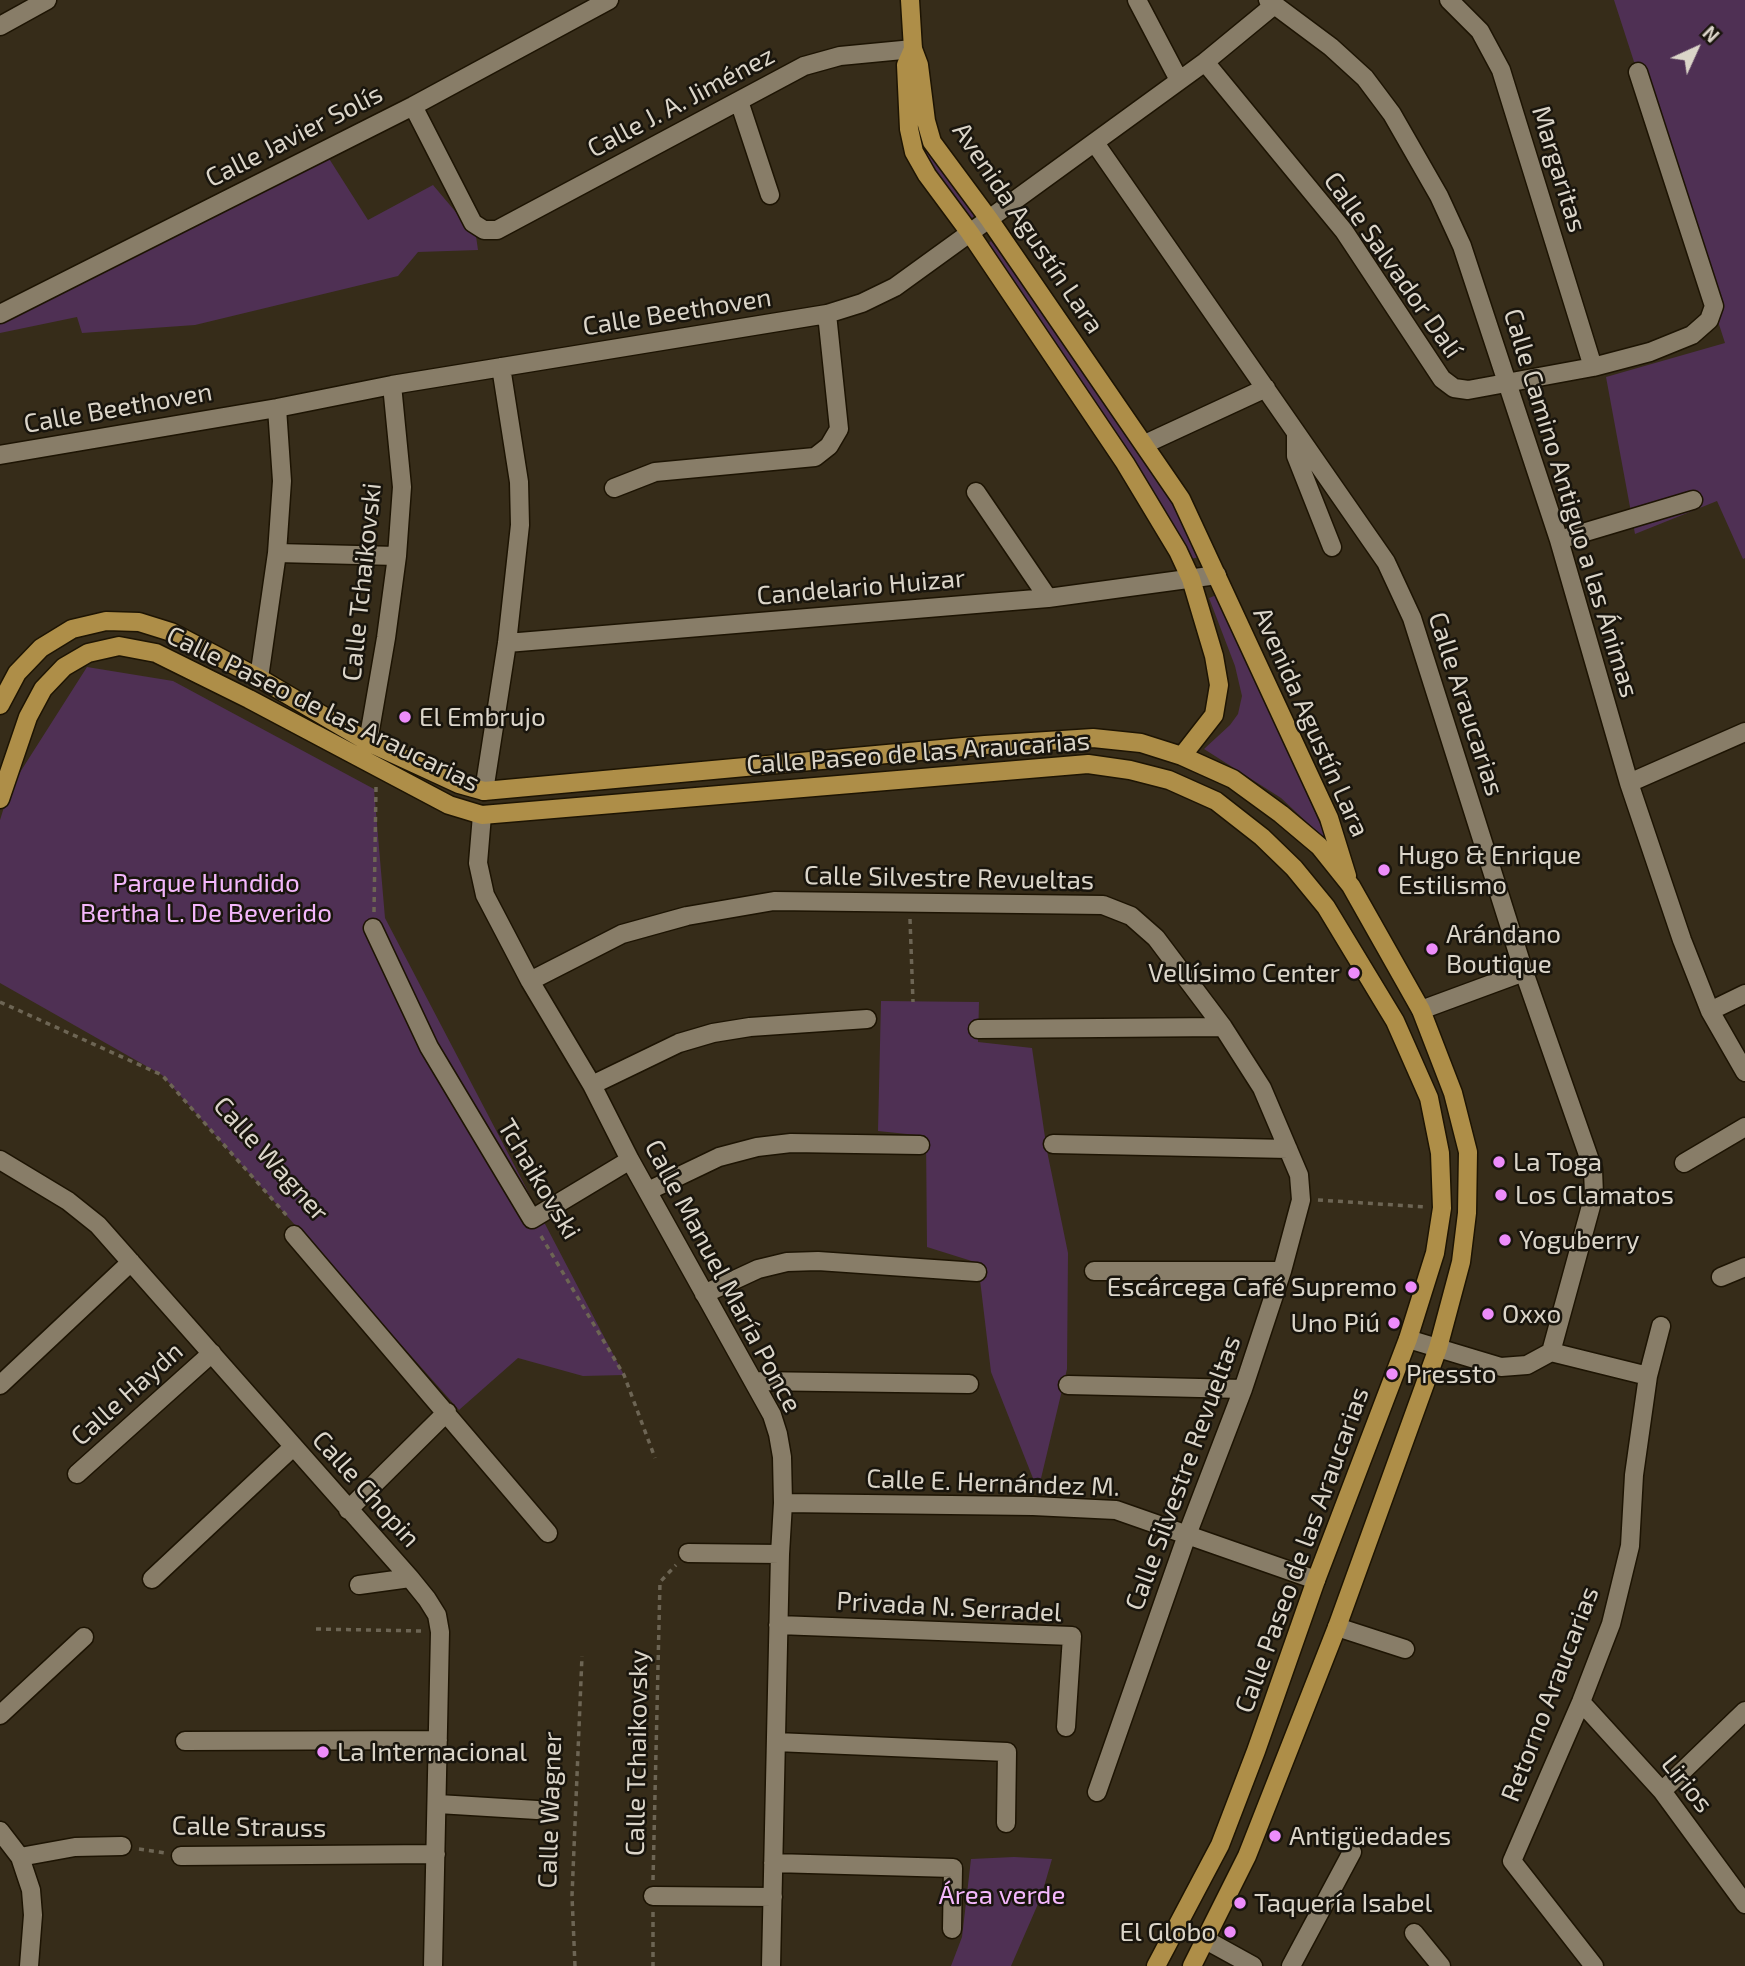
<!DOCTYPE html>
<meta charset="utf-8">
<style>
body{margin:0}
#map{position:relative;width:1745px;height:1966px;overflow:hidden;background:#362c19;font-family:"Exo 2",sans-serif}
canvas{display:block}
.north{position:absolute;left:1661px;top:14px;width:70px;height:70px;-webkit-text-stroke:5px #19150d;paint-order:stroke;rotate:45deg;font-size:19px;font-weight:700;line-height:28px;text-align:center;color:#dbd5c9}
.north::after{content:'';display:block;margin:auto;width:24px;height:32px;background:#dbd5c9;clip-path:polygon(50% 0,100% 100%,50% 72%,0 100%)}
</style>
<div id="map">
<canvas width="1745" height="1966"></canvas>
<div class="north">N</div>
</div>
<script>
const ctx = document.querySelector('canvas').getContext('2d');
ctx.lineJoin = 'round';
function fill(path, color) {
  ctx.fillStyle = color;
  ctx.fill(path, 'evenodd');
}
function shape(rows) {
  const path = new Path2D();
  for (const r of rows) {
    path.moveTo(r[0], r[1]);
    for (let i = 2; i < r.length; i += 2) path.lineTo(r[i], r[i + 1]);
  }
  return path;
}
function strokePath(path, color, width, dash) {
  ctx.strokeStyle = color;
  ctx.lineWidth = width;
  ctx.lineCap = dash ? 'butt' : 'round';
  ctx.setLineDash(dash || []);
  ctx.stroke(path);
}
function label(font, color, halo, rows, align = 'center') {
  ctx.font = font + ' "Exo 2",sans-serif';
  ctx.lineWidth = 5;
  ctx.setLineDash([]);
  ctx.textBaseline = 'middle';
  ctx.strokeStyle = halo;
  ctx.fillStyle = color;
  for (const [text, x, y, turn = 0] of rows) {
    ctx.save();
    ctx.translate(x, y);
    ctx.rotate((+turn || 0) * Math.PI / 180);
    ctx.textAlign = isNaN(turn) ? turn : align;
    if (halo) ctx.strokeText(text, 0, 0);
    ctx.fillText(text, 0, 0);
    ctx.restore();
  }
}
fill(shape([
 [1614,0,1745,0,1745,558,1743,559,1717,501,1635,534,1606,377,1725,343],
 [916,118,926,119,978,212,971,219,917,149],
 [328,157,368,220,433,185,476,236,478,250,418,252,398,276,195,325,82,333,77,317,0,333,0,315],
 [991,241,1089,373,1150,466,1203,557,1188,559,1140,470,1079,380,980,252],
 [1219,594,1328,842,1281,798,1204,749,1230,725,1238,714,1242,696,1235,666,1209,598],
 [87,667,173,681,374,789,385,918,624,1375,583,1376,518,1358,459,1410,162,1075,0,983,0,820,10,788],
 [881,1001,979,1002,978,1042,1032,1048,1047,1151,1068,1253,1067,1369,1038,1491,991,1372,978,1263,927,1247,926,1136,878,1131],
 [1014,1857,1052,1859,1041,1897,1011,1966,951,1966,962,1937,971,1859]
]), '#4f3054');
const minor = shape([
 [1137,0,1179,80],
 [1268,0,1331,47,1365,78,1392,114,1439,196,1462,246,1559,540,1629,783,1682,940,1710,1011,1745,1072],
 [1449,0,1480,31,1501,70,1593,367],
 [0,26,47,0],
 [1205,62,1344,231,1442,379,1454,388,1468,390,1593,367,1650,352,1692,335,1709,320,1714,306,1638,72],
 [739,101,770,195],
 [413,106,473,223,484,230,497,230,804,66,840,56,913,49],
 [1095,143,1386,562,1412,618,1524,972,1593,1169,1594,1195,1551,1352],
 [0,314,413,106,609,0],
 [1296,432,1296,456,1332,547],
 [1145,444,1266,388],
 [0,455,277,408,392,385,827,314,862,303,895,287,989,219,1205,62,1273,6],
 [614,488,655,472,815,457,829,446,839,429,827,314],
 [976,492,1048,598],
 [1559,540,1693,500],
 [277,553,397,556],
 [507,643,1048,598,1217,575],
 [259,678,277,553,282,481,277,408],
 [368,742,386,638,397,556,402,487,392,385],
 [1629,783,1745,732],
 [484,791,507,643,520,525,519,482,501,367],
 [482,815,478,863,485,895,530,981,592,1085,630,1160,772,1415,778,1434,782,1457,783,1503,780,1554,771,1966],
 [373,928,429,1047,532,1219,630,1160],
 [530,981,622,934,687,916,774,901,1103,905,1131,916,1156,938,1223,1027,1262,1088,1299,1175,1301,1200,1282,1271,1243,1389,1187,1535,1097,1792],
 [1421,1010,1524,972],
 [1710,1011,1745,994],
 [978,1029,1223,1027],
 [592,1085,679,1043,713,1033,750,1027,867,1019],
 [1053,1144,1288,1149],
 [0,1160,68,1201,98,1225,410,1578,427,1599,437,1615,440,1632,433,1966],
 [1684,1163,1745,1127],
 [648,1191,719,1157,757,1147,791,1143,920,1145],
 [294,1235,548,1533],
 [1094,1271,1282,1271],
 [1721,1277,1745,1267],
 [704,1294,758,1269,787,1262,818,1261,977,1272],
 [1408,1339,1501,1367,1527,1365,1551,1352,1648,1376],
 [753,1381,969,1384],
 [0,1385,131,1262],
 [1068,1385,1243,1389],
 [77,1474,212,1353],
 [783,1503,1033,1506,1116,1510,1316,1580],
 [348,1510,447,1412],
 [688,1553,780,1554],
 [152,1579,293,1447],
 [359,1585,410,1578],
 [778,1625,1072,1636,1066,1727],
 [1337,1627,1405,1649],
 [1581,1702,1662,1791,1745,1904],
 [0,1715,84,1637],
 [185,1741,438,1740],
 [776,1742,1007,1752,1006,1823],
 [1662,1791,1745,1711],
 [438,1804,537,1810],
 [0,1831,20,1857,31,1890,33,1915,29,1966],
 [181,1856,436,1854],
 [20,1857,75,1847,122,1846],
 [773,1863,953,1868,952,1929],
 [653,1896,773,1897],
 [1414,1933,1441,1966],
 [1206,1940,1253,1966],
 [1291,1966,1352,1852],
 [1594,1966,1512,1861,1581,1702,1611,1624,1630,1546,1634,1475,1648,1376,1661,1326]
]);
const major = shape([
 [910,0,913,49,919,65,926,121,932,142,989,219,1181,499,1329,818,1347,876],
 [913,49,906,65,909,129,914,152,927,175,970,233,1125,463,1178,551,1191,579,1214,656,1219,685,1214,715,1182,756],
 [0,705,17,673,41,648,72,629,106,621,139,622,171,632,259,678,368,742,459,784,484,791,985,745,1093,738,1141,743,1182,756,1233,779,1281,814,1319,846,1351,886,1421,1010,1453,1093,1468,1152,1467,1213,1461,1262,1438,1348,1337,1627,1247,1856,1192,1966],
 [0,799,28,717,43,689,64,667,88,653,119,646,156,653,249,699,449,805,482,815,1088,764,1130,770,1169,780,1216,801,1262,837,1294,868,1326,907,1395,1021,1429,1098,1440,1153,1442,1208,1435,1253,1408,1339,1316,1580,1256,1751,1220,1845,1156,1966]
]);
strokePath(minor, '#1d1403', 21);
strokePath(major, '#1d1403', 21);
strokePath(shape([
 [374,912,376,787],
 [910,919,913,1002],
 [0,1002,162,1075,289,1218],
 [1318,1200,1426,1207],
 [541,1236,624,1375,655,1458],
 [316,1629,421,1631],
 [139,1849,166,1853],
 [653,1880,660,1582,676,1565],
 [653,1912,653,1966],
 [575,1966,572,1896,582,1656]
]), '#6d6554', 3.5, [5, 5]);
strokePath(minor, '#887d68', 18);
strokePath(major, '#ae8e48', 18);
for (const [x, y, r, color] of [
 [405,717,7,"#ed8cfa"],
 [1384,870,7,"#ed8cfa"],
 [1432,949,7,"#ed8cfa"],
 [1354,973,7,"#ed8cfa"],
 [1499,1162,7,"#ed8cfa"],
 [1501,1195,7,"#ed8cfa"],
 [1505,1240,7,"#ed8cfa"],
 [1411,1287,7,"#ed8cfa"],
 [1488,1314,7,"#ed8cfa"],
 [1394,1323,7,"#ed8cfa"],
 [1392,1374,7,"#ed8cfa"],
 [323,1752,7,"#ed8cfa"],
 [1275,1836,7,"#ed8cfa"],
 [1240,1903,7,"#ed8cfa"],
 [1230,1932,7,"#ed8cfa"]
]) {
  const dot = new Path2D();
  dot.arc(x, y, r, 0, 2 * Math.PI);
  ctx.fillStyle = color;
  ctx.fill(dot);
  strokePath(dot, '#19150d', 2.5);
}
label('26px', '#dbd5c9', '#19150d', [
 ["Calle J. A. Jiménez",681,102,-28],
 ["Calle Javier Solís",294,136,-27],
 ["Margaritas",1559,169,73],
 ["Avenida Agustín Lara",1028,228,56],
 ["Calle Salvador Dalí",1393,265,55],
 ["Calle Beethoven",677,312,-9],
 ["Calle Beethoven",118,408,-10],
 ["Calle Camino Antiguo a las Ánimas",1571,503,73],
 ["Calle Tchaikovski",362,582,-84],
 ["Candelario Huizar",861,587,-5],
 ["Calle Araucarias",1466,704,72],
 ["Calle Paseo de las Araucarias",323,709,26],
 ["Avenida Agustín Lara",1311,722,66],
 ["Calle Paseo de las Araucarias",918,753,-4],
 ["Calle Silvestre Revueltas",949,878,1],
 ["Calle Wagner",271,1159,48],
 ["Tchaikovski",539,1179,59],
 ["Calle Manuel María Ponce",723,1276,62],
 ["Calle Haydn",127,1394,-42],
 ["Calle Silvestre Revueltas",1183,1473,-70],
 ["Calle E. Hernández M.",993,1483,2],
 ["Calle Chopin",366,1489,48],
 ["Calle Paseo de las Araucarias",1302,1550,-70],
 ["Privada N. Serradel",949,1607,3],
 ["Retorno Araucarias",1550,1694,-69],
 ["Calle Tchaikovsky",637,1753,-89],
 ["Lirios",1687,1784,51],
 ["Calle Wagner",550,1810,-88],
 ["Calle Strauss",249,1827,1]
]);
label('26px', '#dbd5c9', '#19150d', [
 ["El Embrujo",419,717],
 ["Hugo & Enrique",1398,855],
 ["Estilismo",1398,885],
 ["Arándano",1446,934],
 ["Boutique",1446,964],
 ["Vellísimo Center",1340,973,"right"],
 ["La Toga",1513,1162],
 ["Los Clamatos",1515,1195],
 ["Yoguberry",1519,1240],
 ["Escárcega Café Supremo",1397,1287,"right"],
 ["Oxxo",1502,1314],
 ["Uno Piú",1380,1323,"right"],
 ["Pressto",1406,1374],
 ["La Internacional",337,1752],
 ["Antigüedades",1289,1836],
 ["Taquería Isabel",1254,1903],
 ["El Globo",1216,1932,"right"]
], 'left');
label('26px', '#f4b7fc', '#19150d', [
 ["Parque Hundido",206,883],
 ["Bertha L. De Beverido",206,913],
 ["Área verde",1002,1895]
]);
</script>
